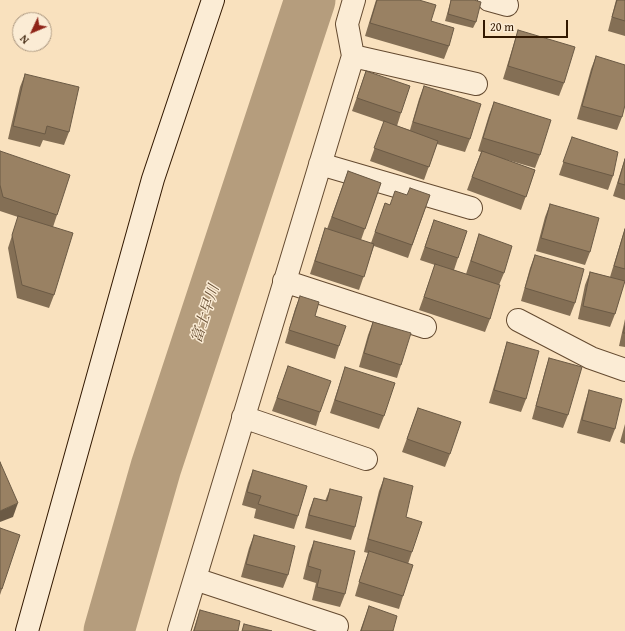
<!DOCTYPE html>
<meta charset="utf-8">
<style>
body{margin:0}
#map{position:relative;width:625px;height:631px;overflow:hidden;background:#f9e1be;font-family:"Gentium Book Plus",serif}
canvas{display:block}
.north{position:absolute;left:12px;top:12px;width:40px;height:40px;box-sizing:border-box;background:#fbecd5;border:1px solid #ab9780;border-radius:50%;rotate:226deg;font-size:11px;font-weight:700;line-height:16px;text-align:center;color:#321800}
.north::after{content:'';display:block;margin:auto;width:14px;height:18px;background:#8f2418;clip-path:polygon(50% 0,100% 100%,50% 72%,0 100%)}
.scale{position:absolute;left:483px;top:20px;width:85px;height:18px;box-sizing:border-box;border:2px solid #321800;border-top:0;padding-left:5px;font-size:12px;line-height:14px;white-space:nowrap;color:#321800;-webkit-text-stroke:3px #fbecd5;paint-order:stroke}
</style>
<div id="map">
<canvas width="625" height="631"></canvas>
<div class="north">N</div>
<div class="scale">20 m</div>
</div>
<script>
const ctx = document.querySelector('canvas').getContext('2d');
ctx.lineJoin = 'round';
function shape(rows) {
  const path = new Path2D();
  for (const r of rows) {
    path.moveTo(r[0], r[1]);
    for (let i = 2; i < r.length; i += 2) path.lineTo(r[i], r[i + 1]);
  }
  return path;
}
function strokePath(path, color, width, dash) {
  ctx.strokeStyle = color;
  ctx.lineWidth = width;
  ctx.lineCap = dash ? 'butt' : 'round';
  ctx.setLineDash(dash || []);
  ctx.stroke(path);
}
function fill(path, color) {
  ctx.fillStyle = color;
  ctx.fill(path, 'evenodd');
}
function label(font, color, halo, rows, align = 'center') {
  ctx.font = font + ' "Gentium Book Plus","Noto Serif JP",serif';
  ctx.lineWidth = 3;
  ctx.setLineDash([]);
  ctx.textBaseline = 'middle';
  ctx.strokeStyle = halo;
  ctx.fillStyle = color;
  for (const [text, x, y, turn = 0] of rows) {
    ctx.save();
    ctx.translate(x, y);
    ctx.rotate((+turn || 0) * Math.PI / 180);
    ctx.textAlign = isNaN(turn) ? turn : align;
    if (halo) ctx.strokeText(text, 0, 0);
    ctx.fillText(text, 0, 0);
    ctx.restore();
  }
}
strokePath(shape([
 [109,631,156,467,310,0]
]), '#b59d7d', 51);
const street = shape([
 [489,0,507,5],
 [353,56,476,84],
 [320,164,471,208],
 [284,281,425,327],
 [518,320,591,358,625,370],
 [243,417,366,459],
 [195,579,337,626],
 [179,631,353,56,347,24,354,0]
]);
const secondary = shape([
 [27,631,153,179,213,0]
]);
strokePath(street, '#644a30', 24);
strokePath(secondary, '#321800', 24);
strokePath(street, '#fbecd5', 22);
strokePath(secondary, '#fbecd5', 22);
fill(shape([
 [376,0,431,21,449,46,444,59,365,36],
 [451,0,474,0,476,22,473,28,445,21],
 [616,0,625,0,625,36,608,31],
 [518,30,564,83,559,96,503,79,514,43],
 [596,56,622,117,617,130,577,119,591,69],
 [366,71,401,113,397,126,410,130,419,99,424,86,470,139,465,152,437,144,424,180,370,161,384,122,352,111],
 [25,74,69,132,64,145,43,140,40,147,8,139,20,87],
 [494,102,540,155,535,168,504,159,535,170,521,210,467,190,481,152,478,151,489,115],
 [572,137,613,176,608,190,559,175],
 [0,151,57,215,53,227,54,295,49,308,17,298,8,248,18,217,0,211],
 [625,158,625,200,613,196],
 [348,171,381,183,361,240,371,243,385,203,390,205,407,195,430,195,408,258,374,246,359,290,310,274,325,228,327,229],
 [550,204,590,252,585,265,536,251,545,217],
 [434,220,458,258,454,270,466,274,479,234,504,273,499,285,490,319,485,332,419,310,435,265,420,260],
 [625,228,625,283,624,283,615,314,610,327,578,319,585,285,590,272,610,277],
 [535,255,575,303,570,316,521,301,530,268],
 [300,296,315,316,339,346,335,359,285,343,295,309],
 [625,319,625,347,619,346],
 [373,322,401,365,397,378,359,367,368,335],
 [507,342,526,399,521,412,489,403,503,355],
 [549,358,568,415,563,428,532,419,545,371],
 [288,366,320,412,316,426,272,411],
 [345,367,384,416,379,429,330,413],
 [589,390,615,429,610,442,577,433,585,403],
 [418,408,450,454,445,467,402,452],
 [625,424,625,444,620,442],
 [253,470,298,516,294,529,254,518,256,509,242,505,248,483],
 [384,478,406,517,412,552,408,564,403,596,399,609,355,596,364,565,368,553,364,552,379,491],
 [330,489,355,527,351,540,305,528,309,511,314,498,325,501],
 [0,528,2,589,0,595],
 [254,535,288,575,283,588,241,577,249,548],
 [314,541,345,594,340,607,312,600,316,583,303,579,309,554],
 [369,606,393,631,360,631],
 [200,610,238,631,193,631]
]), '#846f55');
fill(shape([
 [18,503,13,517,0,522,0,511]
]), '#6b5a45');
const building = shape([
 [377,0,419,0,436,5,431,21,454,28,449,46,370,23,377,0],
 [451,0,474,0,481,2,476,22,448,14,451,0],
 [617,0,625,0,625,21,612,17,617,0],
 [518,30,575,47,564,83,508,66,518,30],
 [596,56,625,65,625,105,622,117,582,106,596,56],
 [366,71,410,86,401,113,357,98,366,71],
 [25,74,79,87,69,132,47,126,45,134,13,126,25,74],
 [424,86,481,104,470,139,413,122,424,86],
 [494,102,551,120,540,155,483,138,494,102],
 [384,121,438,141,429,167,374,148,384,121],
 [572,137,618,152,613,176,563,162,572,137],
 [0,151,70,175,57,215,3,197,0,185,0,151],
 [482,151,535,170,526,197,472,177,482,151],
 [625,159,625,185,618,183,625,159],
 [348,171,381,183,365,229,332,217,348,171],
 [410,188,430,195,412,245,375,232,385,203,390,205,395,191,407,195,410,188],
 [550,204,599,218,590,252,541,238,550,204],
 [18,216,73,233,54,295,22,285,12,235,18,216],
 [434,220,467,231,458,258,425,247,434,220],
 [325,228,374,244,364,277,315,261,325,228],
 [625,229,625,269,614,266,625,229],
 [479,234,512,246,504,273,471,261,479,234],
 [535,255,584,269,575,303,525,288,535,255],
 [435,264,500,285,490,319,424,297,435,264],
 [590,272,625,281,615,314,583,306,590,272],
 [300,296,319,302,315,316,346,326,339,346,289,330,300,296],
 [373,322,411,333,401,365,364,353,373,322],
 [625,326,625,333,623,333,625,326],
 [507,342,539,351,526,399,494,390,507,342],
 [549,358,582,367,568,415,536,406,549,358],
 [288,366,331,381,320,412,277,398,288,366],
 [345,367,395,383,384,416,335,400,345,367],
 [589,390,622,399,615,429,582,420,589,390],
 [418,408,461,422,450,454,407,439,418,408],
 [0,462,18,503,0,511,0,462],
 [253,470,307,486,298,516,258,504,261,496,247,492,253,470],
 [384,478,413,486,406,517,422,522,412,552,368,539,384,478],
 [330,489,362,497,355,527,309,515,314,498,327,501,330,489],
 [0,528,20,535,2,589,0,588,0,528],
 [254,535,295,546,288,575,246,564,254,535],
 [314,541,355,551,345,594,317,587,321,570,308,566,314,541],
 [369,551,413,565,403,596,359,582,369,551],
 [369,606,397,616,393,631,361,631,369,606],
 [200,610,240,621,238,631,194,631,200,610],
 [244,624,272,631,242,631,244,624]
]);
fill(building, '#998163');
strokePath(building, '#6b5a45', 1);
label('italic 15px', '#664d32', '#fbecd5', [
 ["富士早川",206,314,-72]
]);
</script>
